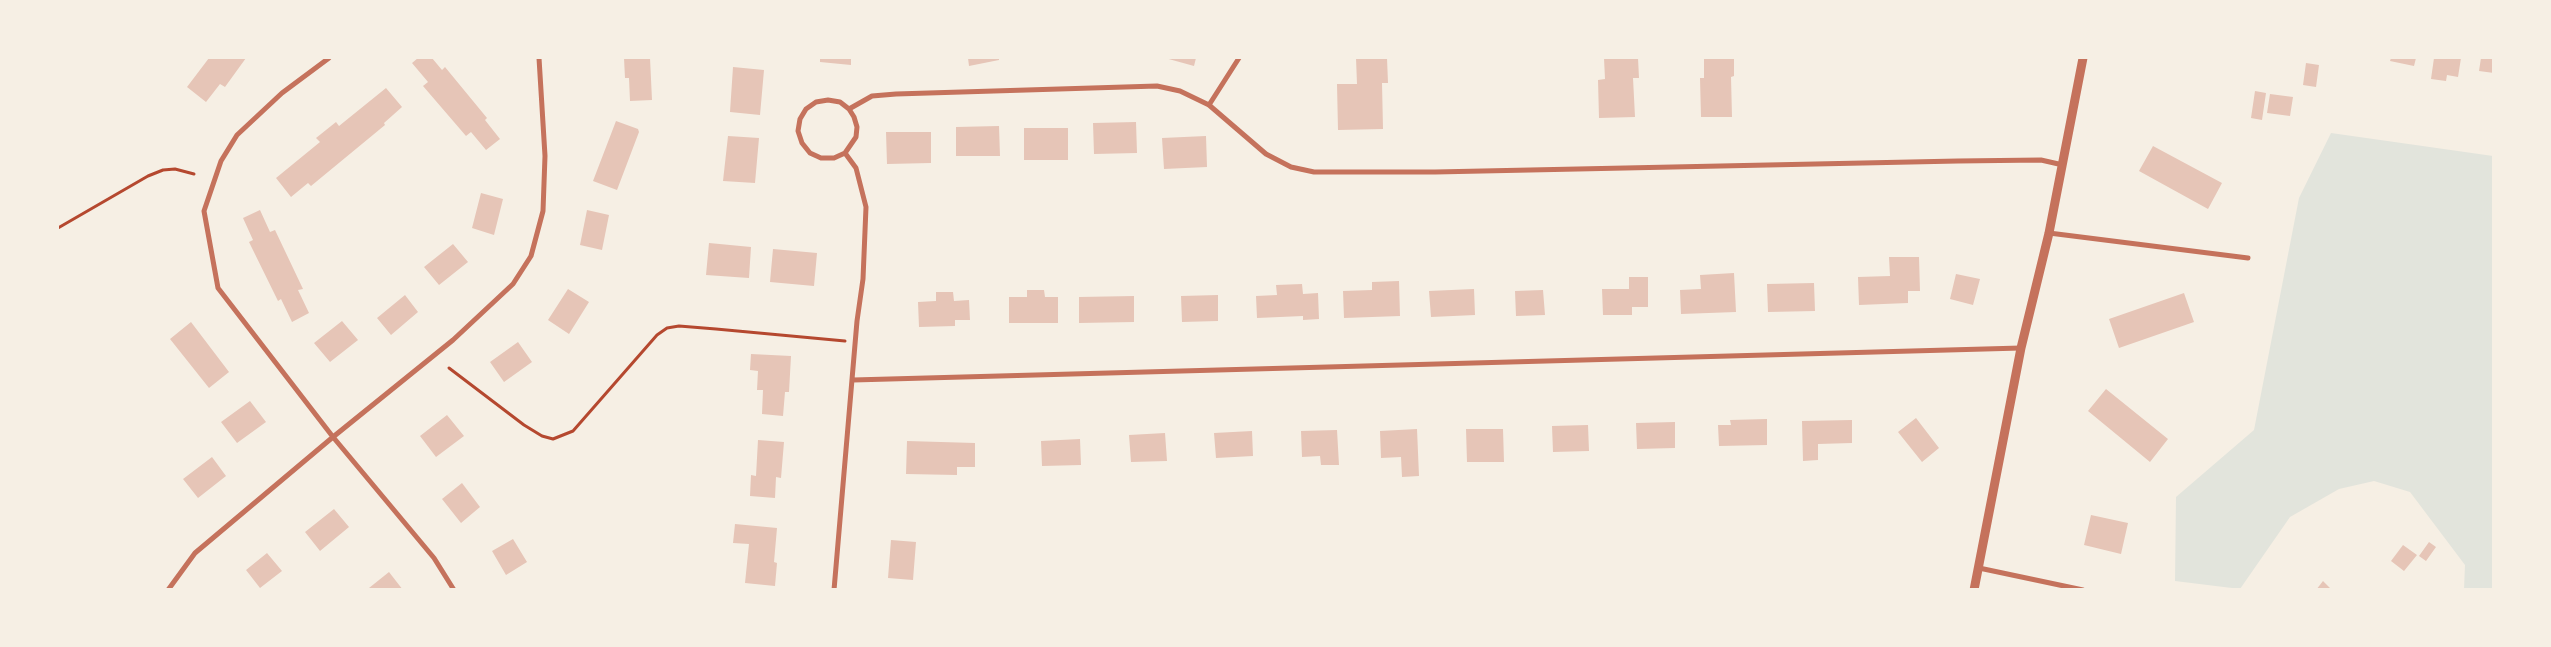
<!DOCTYPE html>
<style>
body{margin:0}
#map{position:relative;width:2551px;height:647px;overflow:hidden;background:#f6efe4;font-family:Commissioner,sans-serif}
canvas{display:block}
.frame{position:absolute;inset:0;border:59px solid #f6efe4;pointer-events:none}
</style>
<div id="map">
<canvas width="2551" height="647"></canvas>
<div class="frame"></div>
</div>
<script>
const ctx = document.querySelector('canvas').getContext('2d');
ctx.lineJoin = 'round';
function fill(path, color) {
  ctx.fillStyle = color;
  ctx.fill(path, 'evenodd');
}
function shape(rows) {
  const path = new Path2D();
  for (const r of rows) {
    path.moveTo(r[0], r[1]);
    for (let i = 2; i < r.length; i += 2) path.lineTo(r[i], r[i + 1]);
  }
  return path;
}
function strokePath(path, color, width, dash) {
  ctx.strokeStyle = color;
  ctx.lineWidth = width;
  ctx.lineCap = dash ? 'butt' : 'round';
  ctx.setLineDash(dash || []);
  ctx.stroke(path);
}
fill(shape([
 [2331,133,2493,156,2493,589,2464,589,2465,565,2410,492,2374,481,2339,489,2290,517,2240,589,2175,581,2176,497,2254,430,2299,198]
]), '#e2e4dc');
fill(shape([
 [209,58,246,58,225,87,220,84,206,102,187,87],
 [418,58,432,58,442,70,445,67,487,118,485,120,500,139,486,150,471,132,466,136,423,86,428,82,412,63],
 [624,58,650,58,652,100,630,101,629,78,625,78],
 [820,58,851,58,851,65,820,62],
 [968,58,999,58,999,60,969,66],
 [1165,58,1196,58,1194,66],
 [1356,58,1387,58,1388,83,1382,83,1383,129,1338,130,1337,84,1357,84],
 [1604,58,1638,58,1639,78,1633,78,1635,117,1599,118,1598,80,1605,79],
 [1704,58,1734,58,1734,76,1731,77,1732,117,1701,117,1700,78,1704,78],
 [2391,58,2416,58,2414,66,2390,61],
 [2434,58,2461,58,2458,77,2447,75,2446,81,2431,79],
 [2481,58,2494,58,2494,73,2479,71],
 [2306,63,2319,65,2316,87,2303,85],
 [733,67,764,70,760,115,730,112],
 [386,88,402,107,384,123,385,125,311,186,308,183,291,197,276,178,320,142,316,138,336,122,339,126],
 [2255,91,2266,93,2262,120,2251,118],
 [2270,94,2293,97,2290,116,2267,113],
 [616,121,638,129,639,132,617,190,593,181],
 [1136,122,1137,153,1094,154,1093,123],
 [999,126,1000,156,956,156,956,127],
 [1024,128,1068,128,1068,160,1024,160],
 [886,132,931,132,931,163,887,164],
 [728,136,759,138,755,183,723,181],
 [1206,136,1207,167,1164,169,1162,138],
 [2153,146,2222,183,2208,209,2139,171],
 [481,193,503,199,494,235,472,228],
 [260,210,270,232,275,230,303,289,298,290,309,313,292,322,281,299,278,301,249,242,253,240,243,218],
 [587,210,609,215,602,250,580,245],
 [709,243,751,247,749,278,706,275],
 [453,244,468,262,439,285,424,267],
 [773,249,817,253,814,286,770,282],
 [1889,257,1919,257,1920,291,1908,291,1908,303,1859,305,1858,277,1890,276],
 [1734,273,1736,312,1681,314,1680,290,1701,289,1700,275],
 [1956,274,1980,279,1973,305,1950,299],
 [1629,277,1648,277,1648,307,1632,307,1632,315,1603,315,1602,289,1629,289],
 [1399,281,1400,316,1344,318,1343,291,1372,290,1372,282],
 [1814,283,1815,311,1768,312,1767,284],
 [1302,284,1303,294,1318,293,1319,319,1303,320,1303,316,1257,318,1256,296,1277,295,1276,285],
 [568,289,589,302,569,334,548,320],
 [1474,289,1475,315,1431,317,1429,291],
 [1027,290,1044,290,1045,297,1058,297,1058,323,1009,323,1009,297,1027,297],
 [1543,290,1545,315,1516,316,1515,291],
 [936,292,953,292,954,301,969,300,970,320,955,320,955,326,919,327,918,302,936,301],
 [2184,293,2194,322,2119,348,2109,319],
 [405,295,418,312,391,335,377,318],
 [1218,295,1218,321,1182,322,1181,296],
 [1134,296,1134,322,1079,323,1079,297],
 [342,321,358,340,330,362,314,343],
 [191,322,229,372,209,388,170,339],
 [518,342,532,362,504,382,490,362],
 [751,354,791,356,789,392,785,392,783,416,762,414,763,390,757,390,758,371,750,370],
 [2106,389,2168,439,2150,462,2088,411],
 [250,401,266,422,237,443,221,422],
 [447,415,464,436,436,457,420,436],
 [1916,418,1939,448,1922,462,1898,432],
 [1767,419,1767,445,1719,446,1718,425,1731,425,1730,420],
 [1852,420,1852,443,1818,444,1818,460,1803,461,1802,421],
 [1675,422,1675,448,1637,449,1636,423],
 [1588,425,1589,451,1553,452,1552,426],
 [1417,429,1419,476,1402,477,1401,457,1381,458,1380,431],
 [1466,429,1503,429,1504,462,1467,462],
 [1337,430,1339,465,1321,465,1320,456,1302,457,1301,431],
 [1252,431,1253,456,1216,458,1214,433],
 [1165,433,1167,461,1131,462,1129,435],
 [1080,439,1081,465,1042,466,1041,441],
 [758,440,784,442,781,478,776,477,775,498,750,496,751,475,756,476],
 [907,441,975,443,975,467,957,467,957,475,906,474],
 [212,457,226,476,198,498,183,479],
 [462,483,480,507,461,523,442,499],
 [334,509,349,527,320,551,305,532],
 [2091,515,2128,523,2121,554,2084,545],
 [735,524,777,528,774,562,777,563,775,586,745,583,749,544,733,543],
 [513,539,527,562,506,575,492,551],
 [891,540,916,542,913,580,888,578],
 [2429,542,2436,547,2426,561,2419,556],
 [2403,545,2417,555,2404,571,2391,561],
 [267,553,282,571,260,588,246,570],
 [389,572,403,590,371,590,369,588],
 [2323,581,2332,590,2316,590]
]), '#e6c5b7');
strokePath(shape([
 [58,228,148,176,163,170,175,169,194,174],
 [449,368,524,425,542,436,553,439,573,431,657,335,667,328,679,326,716,329,845,341]
]), '#b5482f', 3);
strokePath(shape([
 [329,58,282,93,237,135,221,161,204,211,218,288,333,437,434,558,454,590],
 [1209,105,1239,58],
 [849,109,872,96,896,94,1157,86,1180,91,1209,105,1266,154,1291,167,1314,172,1435,172,1958,161,2041,160,2063,165],
 [2049,233,2248,258],
 [853,380,2021,348],
 [1979,568,2083,590],
 [168,590,195,553,333,437,453,340,513,284,531,256,543,211,545,156,539,58],
 [834,590,857,321,863,279,866,207,856,168,845,153,856,137,857,127,854,117,849,109,840,102,828,100,816,102,806,109,800,119,798,131,802,143,810,153,821,158,834,158,845,153]
]), '#c5725c', 5);
strokePath(shape([
 [1974,590,2021,348,2049,233,2083,58]
]), '#c5725c', 9);
</script>
